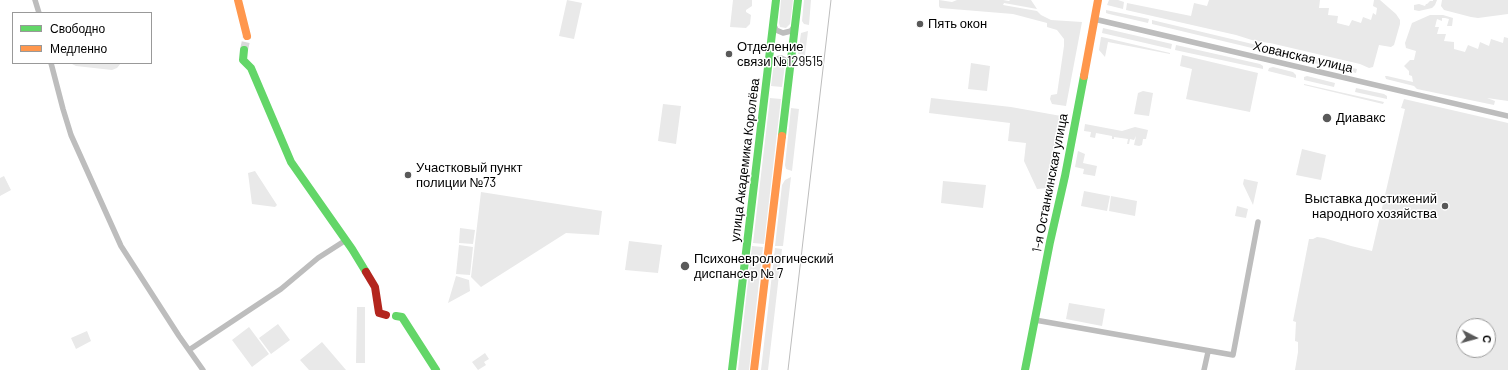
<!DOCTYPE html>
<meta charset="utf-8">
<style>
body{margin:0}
#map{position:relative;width:1508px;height:370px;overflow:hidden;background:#fff;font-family:Barlow,sans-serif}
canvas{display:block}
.legend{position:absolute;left:12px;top:12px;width:140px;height:52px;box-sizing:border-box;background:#fff;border:1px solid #999;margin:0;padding:5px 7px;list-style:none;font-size:12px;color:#000}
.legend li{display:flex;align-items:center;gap:8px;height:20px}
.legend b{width:20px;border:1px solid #999}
.north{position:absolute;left:1456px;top:318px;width:40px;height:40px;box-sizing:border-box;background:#fff;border:1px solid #999;border-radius:50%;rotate:96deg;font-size:11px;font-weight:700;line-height:16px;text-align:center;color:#000}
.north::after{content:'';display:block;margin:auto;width:14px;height:18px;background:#595959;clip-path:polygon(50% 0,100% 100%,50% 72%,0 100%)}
</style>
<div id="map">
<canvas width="1508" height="370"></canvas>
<ul class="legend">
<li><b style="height:5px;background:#63d668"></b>Свободно</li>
<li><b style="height:5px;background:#ff974d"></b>Медленно</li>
</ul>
<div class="north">С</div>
</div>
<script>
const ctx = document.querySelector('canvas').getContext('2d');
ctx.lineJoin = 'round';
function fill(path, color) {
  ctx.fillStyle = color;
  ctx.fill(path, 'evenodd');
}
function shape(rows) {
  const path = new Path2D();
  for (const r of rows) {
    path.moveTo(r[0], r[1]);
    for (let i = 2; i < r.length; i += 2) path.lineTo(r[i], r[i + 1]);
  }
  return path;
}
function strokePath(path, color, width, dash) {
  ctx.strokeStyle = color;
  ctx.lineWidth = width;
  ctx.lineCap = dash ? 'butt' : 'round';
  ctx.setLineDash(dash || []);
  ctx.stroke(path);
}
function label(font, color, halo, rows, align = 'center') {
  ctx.font = font + ' Barlow,sans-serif';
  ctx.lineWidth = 3;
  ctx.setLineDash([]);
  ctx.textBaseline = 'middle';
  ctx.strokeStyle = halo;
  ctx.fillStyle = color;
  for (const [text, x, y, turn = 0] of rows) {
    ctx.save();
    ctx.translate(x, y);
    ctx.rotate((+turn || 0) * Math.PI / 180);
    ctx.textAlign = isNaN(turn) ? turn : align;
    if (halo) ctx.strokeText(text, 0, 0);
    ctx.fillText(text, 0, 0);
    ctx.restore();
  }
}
fill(shape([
 [567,0,582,3,574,39,559,36],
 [733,0,752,0,752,6,746,10,746,12,751,15,750,24,746,28,730,27],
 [781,0,793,0,790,24,786,28,780,27,779,23],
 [804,0,811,0,809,25,804,24,802,21],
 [939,0,952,2,957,0,1003,0,1009,1,1010,0,1031,0,1037,9,1004,3,1003,5,1037,11,1041,15,1051,20,1082,22,1066,106,1052,104,1050,99,1051,95,1057,94,1064,46,1064,39,1057,30,1047,27,1047,23,1013,14,940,8,939,6],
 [1109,0,1118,0,1124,2,1123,9,1107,5],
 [1209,0,1320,0,1319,8,1329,8,1328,15,1338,16,1337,23,1349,26,1352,20,1361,23,1363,17,1371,20,1373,13,1376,15,1377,8,1373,6,1374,0,1380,0,1396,14,1400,20,1400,24,1394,45,1391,47,1379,45,1373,67,1369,68,1360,64,1270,43,1255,41,1236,35,1126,10,1127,3,1191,16,1194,3,1207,6],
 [1433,0,1437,0,1435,5,1432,8,1419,11,1414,10,1414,5,1419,4,1425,6,1426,4,1427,4,1430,1,1433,1],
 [1442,0,1508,0,1508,14,1478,18,1471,17,1444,10,1441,6],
 [1106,10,1149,19,1148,23,1109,14,1106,13],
 [1430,15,1443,15,1453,18,1452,26,1447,26,1449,19,1445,18,1442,18,1442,21,1437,19,1435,27,1439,27,1437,34,1446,34,1444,41,1454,42,1454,49,1465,52,1468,45,1478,49,1480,42,1489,46,1491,39,1503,43,1504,37,1508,38,1508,101,1487,98,1495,101,1494,105,1417,89,1414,86,1386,79,1385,76,1387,76,1413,82,1412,76,1409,75,1409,71,1404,66,1410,60,1414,60,1416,51,1406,48,1405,43,1412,23],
 [1152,20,1357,69,1356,73,1152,24],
 [1103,28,1172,44,1171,49,1102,33],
 [808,31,805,55,798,54,801,33],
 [1101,37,1102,37,1170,53,1170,54,1108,42,1105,57,1099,50],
 [1176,45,1260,64,1263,66,1263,69,1175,50],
 [1182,55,1258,73,1250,112,1186,99,1192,69,1180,66],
 [778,59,785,63,785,65,782,87,771,86,774,63],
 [70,63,121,63,117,68,112,70,76,66],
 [971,63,990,66,987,91,968,89],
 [1273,67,1293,72,1296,75,1296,78,1268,71,1269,68],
 [1307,76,1335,83,1334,87,1304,80,1304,77],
 [1304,84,1384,102,1383,104,1304,85],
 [1356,88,1384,94,1387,96,1387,99,1355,92],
 [1143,91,1153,93,1149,116,1134,114,1138,93],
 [770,98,781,99,764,244,753,243],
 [931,98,1011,107,1061,116,1049,188,1037,189,1024,161,1026,143,1008,141,1010,123,929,113],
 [1404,99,1508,123,1508,370,1295,370,1298,352,1298,342,1295,341,1296,322,1293,321,1309,239,1313,239,1317,237,1324,238,1351,246,1372,251,1405,109,1401,108],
 [1464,326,1488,326,1488,350,1464,350],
 [663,104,681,106,676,144,658,141],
 [791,108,799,109,792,171,786,169,785,165],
 [1085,124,1122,131,1135,127,1148,130,1146,139,1143,139,1142,145,1139,146,1134,145,1136,136,1134,140,1130,139,1129,144,1127,144,1128,139,1114,137,1114,139,1112,139,1112,136,1096,133,1095,138,1090,137,1091,132,1084,131],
 [1302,149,1326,155,1321,180,1296,175],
 [1078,151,1085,154,1083,163,1097,166,1095,176,1083,174,1084,169,1075,167],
 [255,171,277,205,275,207,252,204,248,173],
 [4,176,11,190,0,196,0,178],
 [791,177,783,246,775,246,782,185,785,180],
 [1244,179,1258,182,1253,205,1243,184],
 [943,181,986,185,983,208,941,203],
 [1084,191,1110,196,1107,211,1081,206],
 [481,192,602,211,599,235,566,233,481,287,471,277],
 [1111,196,1137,201,1135,216,1109,211],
 [1237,206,1248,209,1246,218,1235,216],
 [460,228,475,230,473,244,459,243],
 [629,241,662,245,658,273,625,270],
 [459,245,473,247,470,275,456,274],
 [752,246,763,247,749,370,738,370],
 [775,248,782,249,768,370,761,370],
 [456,276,469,280,470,291,448,303],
 [1069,303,1105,309,1102,326,1066,319],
 [357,307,365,307,365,363,356,363],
 [278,324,290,340,271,354,259,338],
 [249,327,269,354,252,367,232,340],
 [87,331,91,341,76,349,71,338],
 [322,342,346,370,309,370,300,360],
 [485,353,489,359,484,362,486,365,478,370,472,362]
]), '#e9e9e9');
strokePath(shape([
 [244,50,247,36]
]), '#d9d9d9', 8, [8, 4]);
strokePath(shape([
 [35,0,39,13],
 [1094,19,1508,116],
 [774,25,776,30,783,33,791,31,794,27],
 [51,63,63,109,71,135,121,246,179,336,203,370],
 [768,66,772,60,781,58,789,62,790,66],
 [1035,320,1233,355,1258,222],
 [189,350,281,289,318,258,346,240],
 [1204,370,1208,352]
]), '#bdbdbd', 5.5);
strokePath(shape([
 [244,50,243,60,251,68,291,162,352,249,366,272],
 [782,136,798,0],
 [396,316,402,317,436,370],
 [732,370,776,0],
 [1025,370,1050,242,1065,176,1084,76]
]), '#63d668', 8);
strokePath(shape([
 [238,0,247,36],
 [1084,76,1098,0],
 [754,370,782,136]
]), '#ff974d', 8);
strokePath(shape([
 [366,272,375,287,379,313,386,315]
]), '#b3261e', 8);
strokePath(shape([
 [788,370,831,0]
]), '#bdbdbd', 1);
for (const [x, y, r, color] of [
 [920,24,4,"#595959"],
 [729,54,4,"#595959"],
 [1327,118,5,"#595959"],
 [408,175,4,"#595959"],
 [1445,206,4,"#595959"],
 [685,266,5,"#595959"]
]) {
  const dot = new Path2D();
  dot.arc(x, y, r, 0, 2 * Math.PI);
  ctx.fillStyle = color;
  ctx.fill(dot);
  strokePath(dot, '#fff', 1.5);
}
label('13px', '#000', '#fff', [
 ["Пять окон",928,24],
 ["Отделение",737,47],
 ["связи №129515",737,62],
 ["Диавакс",1336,118],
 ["Участковый пункт",416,168],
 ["полиции №73",416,183],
 ["Выставка достижений",1437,199,"right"],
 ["народного хозяйства",1437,214,"right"],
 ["Психоневрологический",694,259],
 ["диспансер № 7",694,274]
], 'left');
label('13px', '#000', '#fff', [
 ["Хованская улица",1303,57,13],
 ["улица Академика Королёва",745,160,-83],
 ["1-я Останкинская улица",1050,183,-79]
]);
</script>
